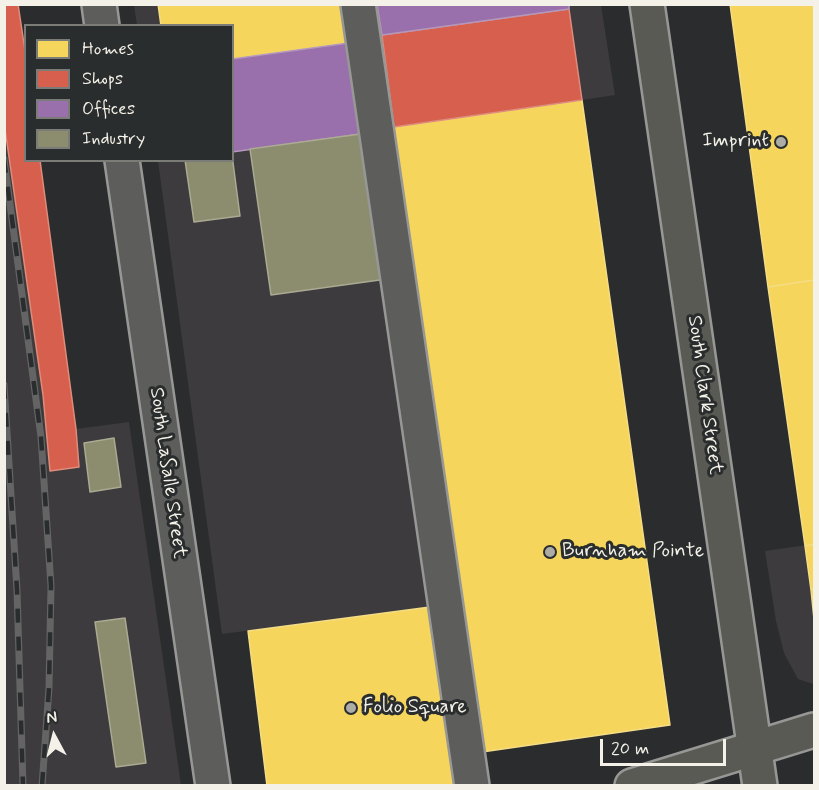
<!DOCTYPE html>
<style>
body{margin:0}
#map{position:relative;width:819px;height:790px;overflow:hidden;background:#2b2c2d;font-family:Mynerve,sans-serif}
canvas{display:block}
.frame{position:absolute;inset:0;border:6px solid #f4f1e8;pointer-events:none}
.legend{position:absolute;left:24px;top:24px;width:210px;height:138px;box-sizing:border-box;background:#2a2d2e;border:2px solid #7b7b78;margin:0;padding:8px 10px;list-style:none;font-size:18px;color:#f4f1e8}
.legend li{display:flex;align-items:center;gap:12px;height:30px}
.legend b{width:30px;border:2px solid #7b7b78}
.north{position:absolute;left:24px;top:706px;width:60px;height:60px;-webkit-text-stroke:4px #2a2d2e;paint-order:stroke;rotate:353deg;font-size:16px;font-weight:700;line-height:24px;text-align:center;color:#f4f1e8}
.north::after{content:'';display:block;margin:auto;width:21px;height:27px;background:#f4f1e8;clip-path:polygon(50% 0,100% 100%,50% 72%,0 100%)}
.scale{position:absolute;left:600px;top:739px;width:126px;height:27px;box-sizing:border-box;border:3px solid #f4f1e8;border-top:0;padding-left:8px;font-size:18px;line-height:21px;white-space:nowrap;color:#f4f1e8;-webkit-text-stroke:4px #2a2d2e;paint-order:stroke}
</style>
<div id="map">
<canvas width="819" height="790"></canvas>
<div class="frame"></div>
<ul class="legend">
<li><b style="height:16px;background:#f6d55c"></b>Homes</li>
<li><b style="height:16px;background:#d6604d"></b>Shops</li>
<li><b style="height:16px;background:#9970ab"></b>Offices</li>
<li><b style="height:16px;background:#8c8c6e"></b>Industry</li>
</ul>
<div class="north">N</div>
<div class="scale">20 m</div>
</div>
<script>
const ctx = document.querySelector('canvas').getContext('2d');
ctx.lineJoin = 'round';
function fill(path, color) {
  ctx.fillStyle = color;
  ctx.fill(path, 'evenodd');
}
function shape(rows) {
  const path = new Path2D();
  for (const r of rows) {
    path.moveTo(r[0], r[1]);
    for (let i = 2; i < r.length; i += 2) path.lineTo(r[i], r[i + 1]);
  }
  return path;
}
function strokePath(path, color, width, dash) {
  ctx.strokeStyle = color;
  ctx.lineWidth = width;
  ctx.lineCap = dash ? 'butt' : 'round';
  ctx.setLineDash(dash || []);
  ctx.stroke(path);
}
function label(font, color, halo, rows, align = 'center') {
  ctx.font = font + ' Mynerve,sans-serif';
  ctx.lineWidth = 6;
  ctx.setLineDash([]);
  ctx.textBaseline = 'middle';
  ctx.strokeStyle = halo;
  ctx.fillStyle = color;
  for (const [text, x, y, turn = 0] of rows) {
    ctx.save();
    ctx.translate(x, y);
    ctx.rotate((+turn || 0) * Math.PI / 180);
    ctx.textAlign = isNaN(turn) ? turn : align;
    if (halo) ctx.strokeText(text, 0, 0);
    ctx.fillText(text, 0, 0);
    ctx.restore();
  }
}
fill(shape([
 [18,4,26,57,26,160,76,429,129,422,181,785,5,786,4,5],
 [134,5,601,5,615,95,377,131,430,607,222,634,158,161,232,160,232,26,137,25],
 [814,544,814,683,813,684,798,679,784,653,776,621,765,551]
]), '#3d3b3d');
const homes = shape([
 [158,4,350,4,356,42,232,59,232,26,161,26,158,4],
 [730,4,814,4,814,280,768,287,730,4],
 [582,100,670,725,482,752,394,127,582,100],
 [814,280,814,544,805,546,768,287,814,280],
 [814,544,814,589,811,590,805,546,814,544],
 [814,589,814,619,811,590,814,589],
 [430,607,455,786,267,786,248,631,430,607]
]);
fill(homes, '#f6d55c');
strokePath(homes, '#f5dd86', 1.5);
const shops = shape([
 [4,4,18,4,26,57,26,160,40,160,76,429,79,467,50,471,43,395,4,122,4,4],
 [569,9,582,100,394,127,382,35,569,9]
]);
fill(shops, '#d6604d');
strokePath(shops, '#df8c7c', 1.5);
const offices = shape([
 [377,4,569,4,569,9,382,35,377,4],
 [356,42,368,133,232,152,232,59,356,42]
]);
fill(offices, '#9970ab');
strokePath(offices, '#b497bd', 1.5);
const industry = shape([
 [368,133,387,279,271,295,250,149,368,133],
 [232,155,240,216,194,222,185,160,232,160,232,155],
 [114,438,121,487,90,492,84,443,114,438],
 [125,618,146,763,116,767,95,622,125,618]
]);
fill(industry, '#8c8c6e');
strokePath(industry, '#abaa93', 1.5);
const minor = shape([
 [99,4,102,26],
 [358,4,472,786],
 [122,160,213,786]
]);
const major = shape([
 [647,4,760,786],
 [632,786,814,730]
]);
strokePath(minor, '#979796', 38);
strokePath(major, '#979796', 38);
strokePath(minor, '#5d5d5c', 33);
strokePath(major, '#5a5a55', 33);
const rail = shape([
 [4,159,41,437,51,586,49,688,42,786],
 [4,385,17,590,23,786]
]);
strokePath(rail, '#646464', 7);
strokePath(rail, '#2a2d2e', 4.5, [14]);
for (const [x, y, r, color] of [
 [781,142,6,"#aeaca7"],
 [550,552,6,"#aeaca7"],
 [351,708,6,"#aeaca7"]
]) {
  const dot = new Path2D();
  dot.arc(x, y, r, 0, 2 * Math.PI);
  ctx.fillStyle = color;
  ctx.fill(dot);
  strokePath(dot, '#2a2d2e', 2);
}
label('20px', '#f4f1e8', '#2a2d2e', [
 ["Imprint",769,142,"right"],
 ["Burnham Pointe",562,552],
 ["Folio Square",363,708]
], 'left');
label('20px', '#f4f1e8', '#2a2d2e', [
 ["South Clark Street",704,395,82],
 ["South LaSalle Street",167,473,82]
]);
</script>
